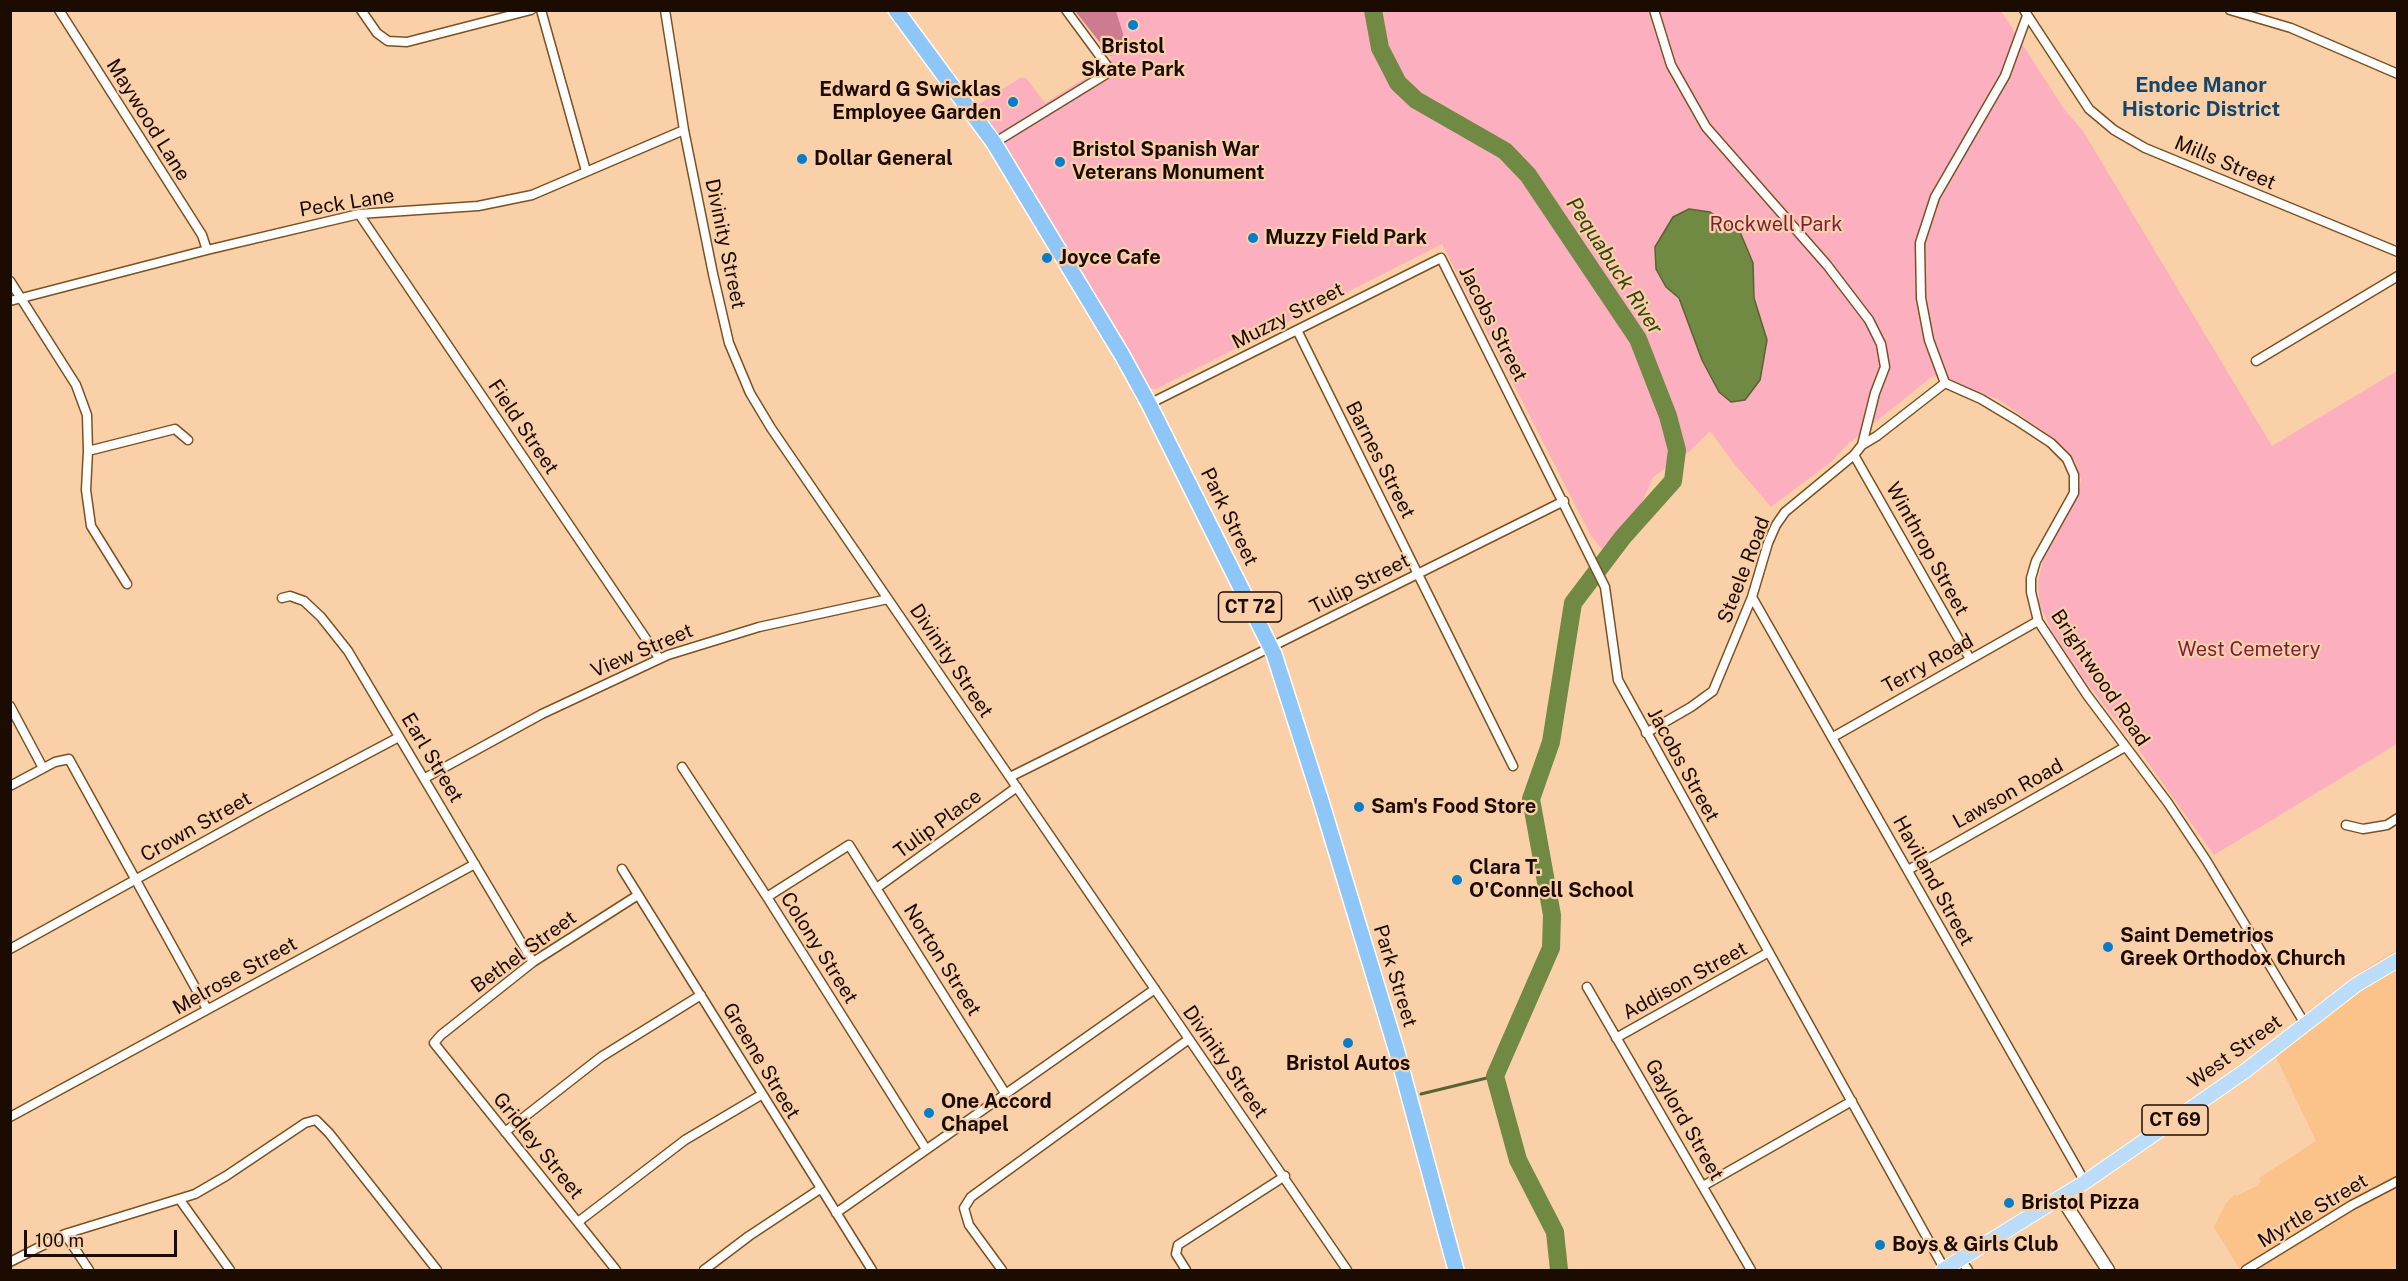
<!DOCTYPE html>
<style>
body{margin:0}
#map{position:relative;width:2408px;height:1281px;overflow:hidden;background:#fad0a9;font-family:"Public Sans",sans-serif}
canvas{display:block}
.frame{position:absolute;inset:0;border:12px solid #1c0b00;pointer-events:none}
.scale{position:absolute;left:24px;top:1230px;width:153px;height:27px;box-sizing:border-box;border:3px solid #1c0b00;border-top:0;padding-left:8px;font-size:18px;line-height:21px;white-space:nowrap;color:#1c0b00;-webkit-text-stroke:4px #fad0a9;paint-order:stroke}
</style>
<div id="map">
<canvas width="2408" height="1281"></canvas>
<div class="frame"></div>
<div class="scale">100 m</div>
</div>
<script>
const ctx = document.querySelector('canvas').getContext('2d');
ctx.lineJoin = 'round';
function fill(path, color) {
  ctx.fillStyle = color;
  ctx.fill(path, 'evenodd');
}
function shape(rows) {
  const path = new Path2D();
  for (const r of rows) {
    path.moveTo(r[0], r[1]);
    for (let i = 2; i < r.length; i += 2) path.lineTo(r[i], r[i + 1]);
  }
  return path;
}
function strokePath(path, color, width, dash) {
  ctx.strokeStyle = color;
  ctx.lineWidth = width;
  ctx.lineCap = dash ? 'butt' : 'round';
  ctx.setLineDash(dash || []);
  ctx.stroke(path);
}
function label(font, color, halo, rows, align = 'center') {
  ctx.font = font + ' "Public Sans",sans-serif';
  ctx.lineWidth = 4.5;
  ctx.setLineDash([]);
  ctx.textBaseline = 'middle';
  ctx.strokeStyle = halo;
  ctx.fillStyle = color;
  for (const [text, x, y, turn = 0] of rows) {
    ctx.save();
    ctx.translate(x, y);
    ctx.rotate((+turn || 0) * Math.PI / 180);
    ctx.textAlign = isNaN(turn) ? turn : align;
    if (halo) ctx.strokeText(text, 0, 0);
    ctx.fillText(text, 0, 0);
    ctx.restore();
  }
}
fill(shape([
 [2397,950,2397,1270,2240,1270,2214,1227,2226,1203,2235,1194,2236,1196,2257,1186,2261,1181,2259,1178,2316,1141,2276,1057,2314,1025,2307,1012,2371,965]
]), '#fbc28a');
fill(shape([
 [1075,11,2001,11,2064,109,2083,131,2272,446,2397,371,2397,744,2214,855,2139,750,2086,682,2052,631,2039,604,2038,581,2044,557,2077,498,2081,480,2075,461,2049,435,1997,399,1933,376,1848,444,1831,462,1771,507,1736,466,1710,431,1690,451,1653,477,1630,530,1602,550,1590,534,1442,244,1156,389,1149,389,996,133,976,106,1020,78,1026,78,1045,103,1098,70,1112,59]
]), '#fbafbf');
fill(shape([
 [1075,11,1116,11,1124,37,1111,56]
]), '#cc7c8e');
const water = shape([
 [1689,209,1710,212,1740,232,1753,263,1754,298,1767,340,1760,380,1745,400,1731,402,1719,392,1702,360,1679,298,1666,287,1656,269,1655,247,1673,217,1689,209]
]);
fill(water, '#718a43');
strokePath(water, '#58642f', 1.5);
strokePath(shape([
 [1421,1094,1495,1076]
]), '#58642f', 3);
strokePath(shape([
 [1373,10,1380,48,1398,83,1416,100,1505,151,1528,175,1638,339,1668,416,1677,450,1673,481,1623,537,1573,603,1551,742,1531,799,1552,915,1551,948,1495,1076,1518,1160,1555,1232,1559,1270]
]), '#718a43', 18);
const street = shape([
 [59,10,202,235,207,250],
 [361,10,377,33,388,41,407,42,531,10],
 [541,10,586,171],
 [665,10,684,130,713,274,729,343,750,393,771,428,1347,1270],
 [1654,10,1671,65,1706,127,1827,265,1869,320,1881,344,1885,367,1875,393,1862,445],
 [2024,10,2089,109,2114,130,2145,148,2398,252],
 [2230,10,2291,28,2398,74],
 [994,143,1111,71,1066,10],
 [359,214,659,658],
 [10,281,76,385,87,415,88,451,86,490,91,526,127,584],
 [10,301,207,250,359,214,478,206,532,195,684,130],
 [1297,330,1513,766],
 [2256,361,2398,276],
 [1945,383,1981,399,2016,420,2051,443,2067,459,2074,475,2074,493,2036,561,2031,578,2031,592,2038,621,2087,695,2168,803,2206,860,2305,1024],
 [1945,383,1929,340,1921,298,1920,243,1935,197,2005,76,2027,16],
 [1149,404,1441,258,1605,587,1618,680,1945,1270],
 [88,451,175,429,188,440],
 [1854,455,1970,659],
 [1752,597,2085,1182],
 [282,598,290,596,304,601,321,617,348,651,533,962],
 [10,706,43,768],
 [1646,733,1691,707,1713,691,1752,597,1768,543,1776,525,1785,512,1854,455,1862,445,1877,436,1945,383],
 [1833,737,2038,621],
 [682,767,767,897,926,1149],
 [1010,777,1564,501],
 [425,778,542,714,668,655,759,627,888,599],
 [10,786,55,762,69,759,207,1009],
 [2346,825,2363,829,2387,825,2398,818],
 [622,869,872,1270],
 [1908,870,2125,747],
 [878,887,1017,787],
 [767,897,849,845,1005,1093],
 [10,949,263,809,399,737],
 [1587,987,1751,1270],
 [1616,1038,1769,952],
 [10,1117,475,864],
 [505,1132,601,1057,701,995],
 [1703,1186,1852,1101],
 [180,1200,230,1270],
 [836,1213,1155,989],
 [578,1222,685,1140,761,1095],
 [65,1234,89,1270],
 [1961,1260,1968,1270],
 [10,1262,65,1234,195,1194,226,1176,305,1123,316,1120,329,1133,437,1270],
 [616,1270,434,1043,441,1035,533,962,638,895],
 [704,1270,749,1236,820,1189],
 [1002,1270,969,1225,964,1208,971,1197,1189,1039],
 [1186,1270,1176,1254,1178,1245,1285,1176],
 [2246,1270,2352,1205,2398,1181]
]);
const secondary = shape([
 [2061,1197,2108,1270]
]);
const primary = shape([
 [1943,1270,2085,1182,2245,1071,2356,985,2398,960]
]);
const highway = shape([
 [896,10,994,143,1122,355,1149,404,1274,654,1321,801,1397,1052,1456,1270]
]);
strokePath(street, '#7d511f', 11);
strokePath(secondary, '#7d511f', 15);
strokePath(primary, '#fff', 16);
strokePath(highway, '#fff', 18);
strokePath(street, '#fff', 8);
strokePath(secondary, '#fff', 12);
strokePath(primary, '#bbddfa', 14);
strokePath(highway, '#8dc6f7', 15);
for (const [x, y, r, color] of [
 [1133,25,6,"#057ec7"],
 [1013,102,6,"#057ec7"],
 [802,159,6,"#057ec7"],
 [1060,162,6,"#057ec7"],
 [1253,238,6,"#057ec7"],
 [1047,258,6,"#057ec7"],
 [1359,807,6,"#057ec7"],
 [1457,880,6,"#057ec7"],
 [2108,947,6,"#057ec7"],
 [1348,1043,6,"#057ec7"],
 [929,1113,6,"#057ec7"],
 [2009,1203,6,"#057ec7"],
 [1880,1245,6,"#057ec7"]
]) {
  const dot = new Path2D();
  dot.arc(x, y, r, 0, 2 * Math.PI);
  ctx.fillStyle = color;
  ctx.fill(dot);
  strokePath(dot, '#fad0a9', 2);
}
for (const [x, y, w] of [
 [1250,607,63],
 [2175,1120,66]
]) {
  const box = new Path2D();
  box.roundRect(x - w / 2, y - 15, w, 30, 4.5);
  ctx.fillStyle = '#fad0a9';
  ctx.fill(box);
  strokePath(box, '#1c0b00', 1.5);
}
label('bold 18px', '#1c0b00', null, [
 ["CT 72",1250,607],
 ["CT 69",2175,1120]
]);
label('bold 20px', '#1c0b00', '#fad0a9', [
 ["Bristol",1133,47,"center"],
 ["Skate Park",1133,70,"center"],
 ["Edward G Swicklas",1001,90,"right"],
 ["Employee Garden",1001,113,"right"],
 ["Bristol Spanish War",1072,150],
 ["Veterans Monument",1072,173],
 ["Dollar General",814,159],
 ["Muzzy Field Park",1265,238],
 ["Joyce Cafe",1059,258],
 ["Sam's Food Store",1371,807],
 ["Clara T.",1469,868],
 ["O'Connell School",1469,891],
 ["Saint Demetrios",2120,936],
 ["Greek Orthodox Church",2120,959],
 ["Bristol Autos",1348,1064,"center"],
 ["One Accord",941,1102],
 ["Chapel",941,1125],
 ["Bristol Pizza",2021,1203],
 ["Boys & Girls Club",1892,1245]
], 'left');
label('20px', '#1c0b00', '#fad0a9', [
 ["Maywood Lane",148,120,58],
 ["Mills Street",2225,163,23],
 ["Peck Lane",347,203,-9],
 ["Divinity Street",725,244,78],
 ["Muzzy Street",1288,316,-27],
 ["Jacobs Street",1493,324,63],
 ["Field Street",523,427,56],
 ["Barnes Street",1380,460,63],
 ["Park Street",1229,517,64],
 ["Winthrop Street",1927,549,61],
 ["Steele Road",1744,570,-69],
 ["Tulip Street",1360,584,-27],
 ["View Street",642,651,-23],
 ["Divinity Street",951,661,56],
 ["Terry Road",1928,664,-29],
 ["Brightwood Road",2100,678,56],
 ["Earl Street",432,758,59],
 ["Jacobs Street",1683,765,61],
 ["Lawson Road",2008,794,-29],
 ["Tulip Place",938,824,-36],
 ["Crown Street",196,827,-29],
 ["Haviland Street",1933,881,61],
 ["Colony Street",819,948,58],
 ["Bethel Street",524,952,-36],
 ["Norton Street",942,960,58],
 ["Melrose Street",235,976,-29],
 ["Park Street",1395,976,73],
 ["Addison Street",1685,981,-29],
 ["West Street",2235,1052,-36],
 ["Greene Street",761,1061,59],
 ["Divinity Street",1225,1062,55],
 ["Gaylord Street",1684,1120,60],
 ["Gridley Street",538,1146,51],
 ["Myrtle Street",2313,1211,-31]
]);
label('20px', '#7d1d3d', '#fad0a9', [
 ["Rockwell Park",1776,225],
 ["West Cemetery",2249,650]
]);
label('bold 21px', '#154569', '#fad0a9', [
 ["Endee Manor",2201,86],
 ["Historic District",2201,110]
]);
label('italic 21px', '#33440e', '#fad0a9', [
 ["Pequabuck River",1614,266,57]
]);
</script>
